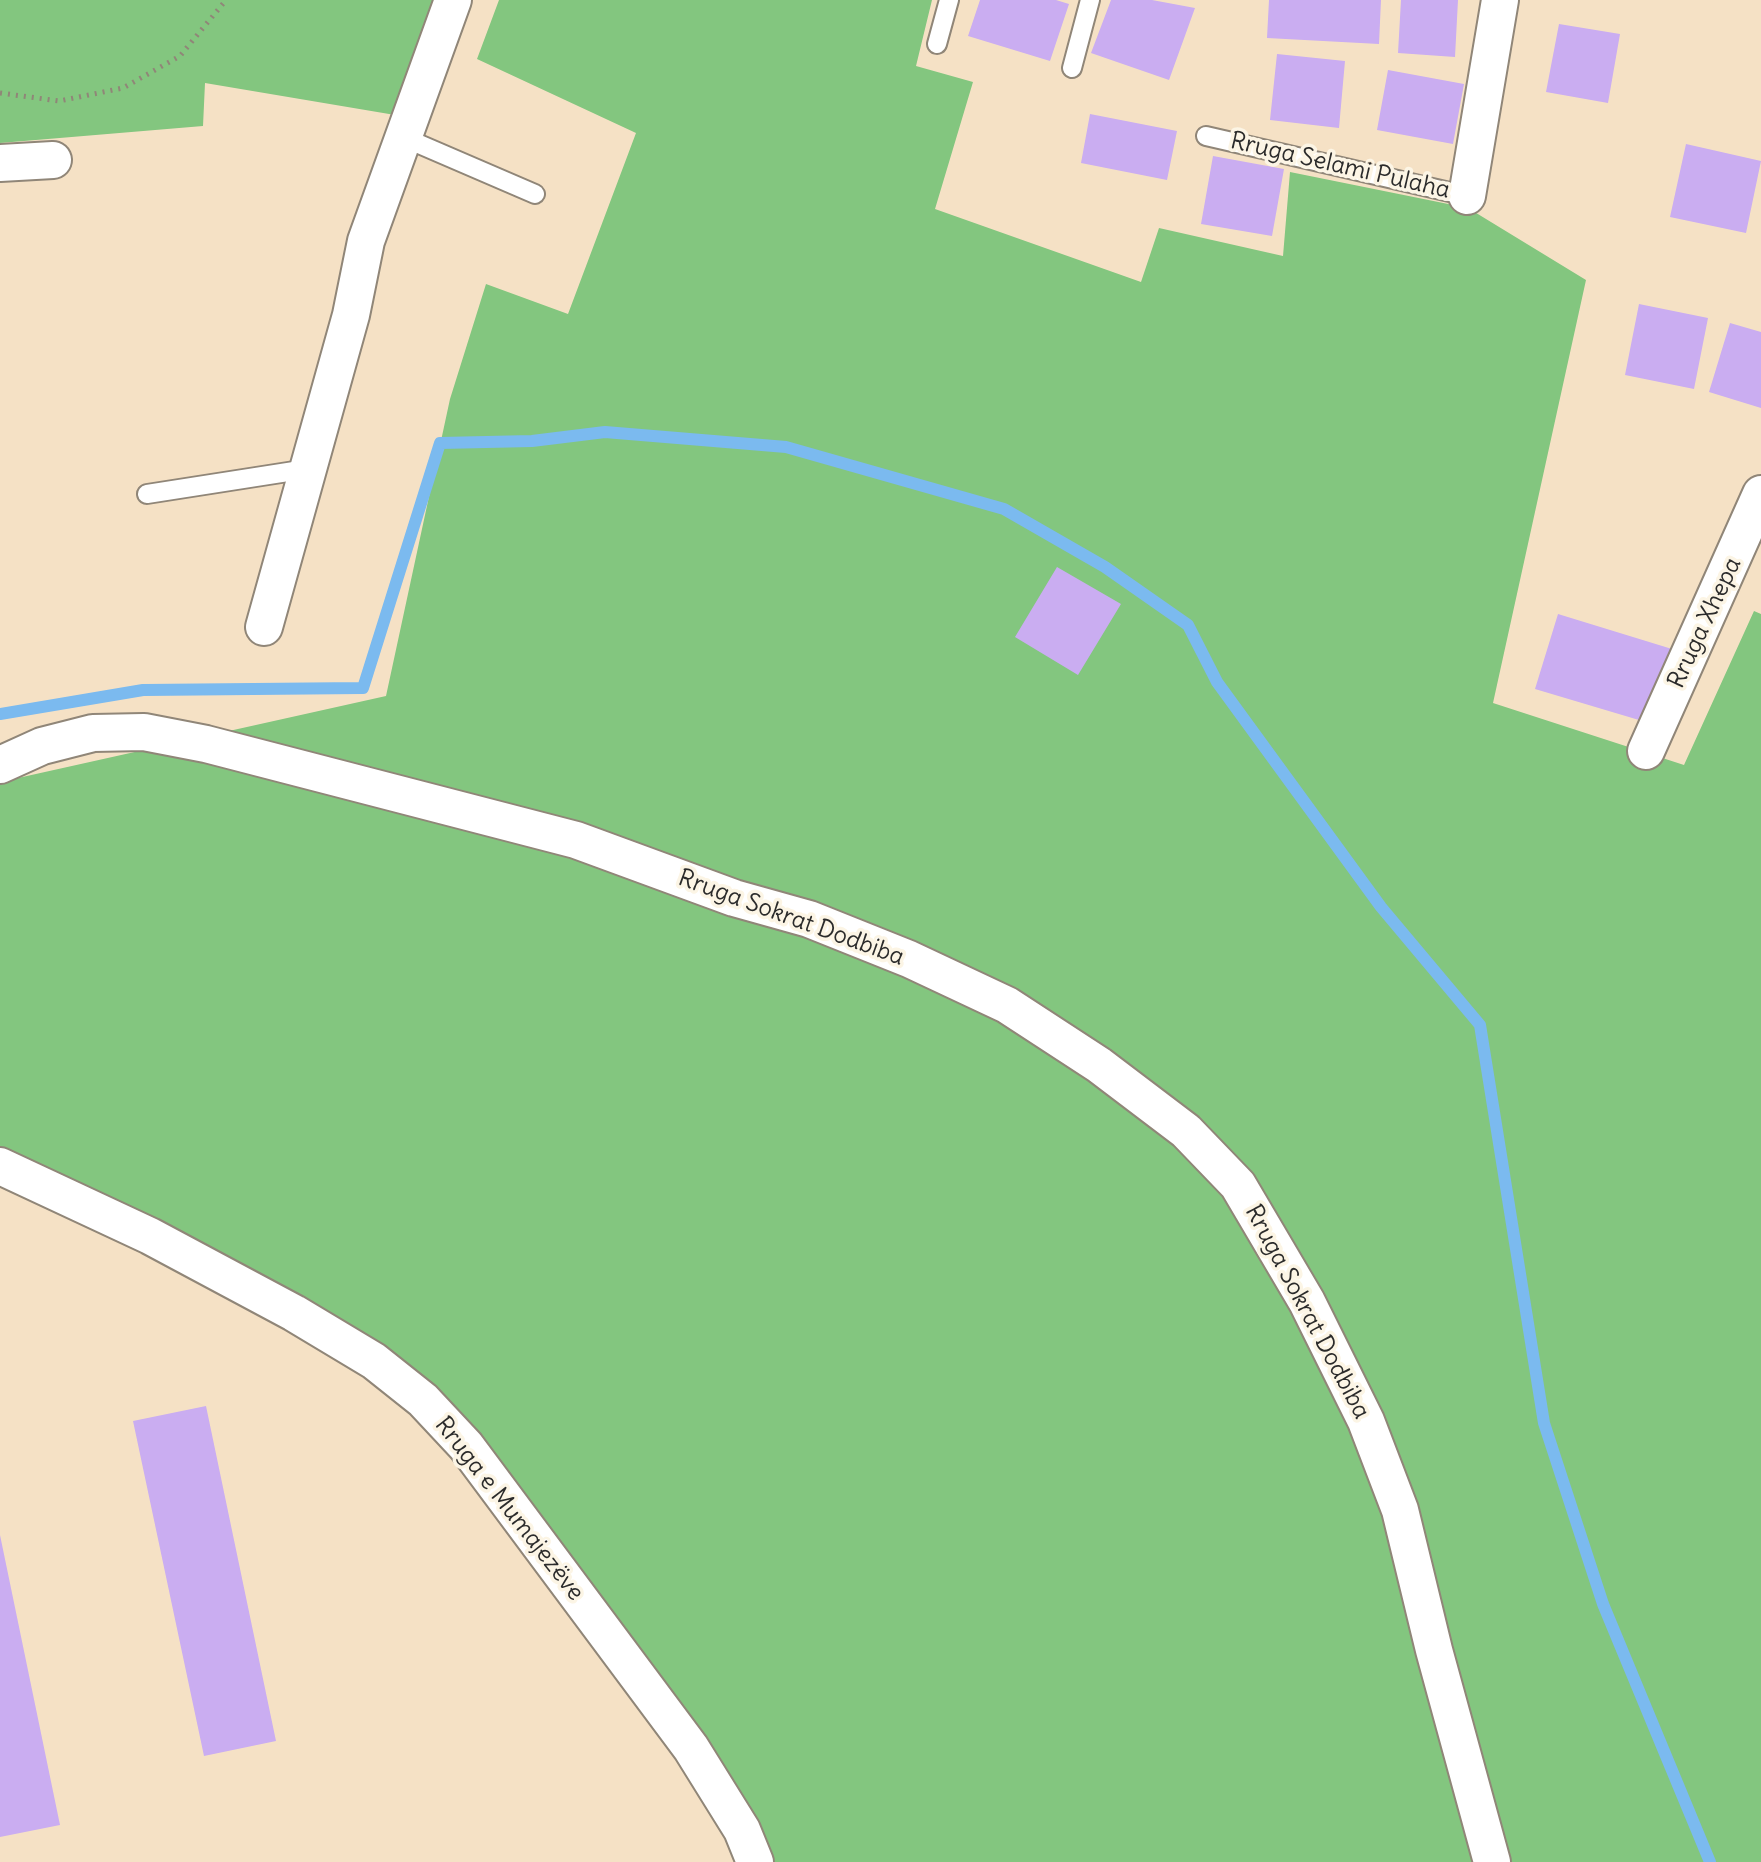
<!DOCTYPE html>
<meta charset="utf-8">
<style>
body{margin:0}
canvas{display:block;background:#f5e1c5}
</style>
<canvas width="1761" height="1862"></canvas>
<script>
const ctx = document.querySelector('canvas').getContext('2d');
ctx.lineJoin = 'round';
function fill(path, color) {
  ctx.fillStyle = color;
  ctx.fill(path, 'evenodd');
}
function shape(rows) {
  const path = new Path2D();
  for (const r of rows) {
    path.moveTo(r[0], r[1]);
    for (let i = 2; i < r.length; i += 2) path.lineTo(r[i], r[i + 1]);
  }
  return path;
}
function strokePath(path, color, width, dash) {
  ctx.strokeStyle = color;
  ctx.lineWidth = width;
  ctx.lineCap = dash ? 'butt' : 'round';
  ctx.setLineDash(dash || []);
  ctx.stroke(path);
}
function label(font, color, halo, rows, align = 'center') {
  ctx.font = font + ' Delius,sans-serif';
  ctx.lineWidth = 7;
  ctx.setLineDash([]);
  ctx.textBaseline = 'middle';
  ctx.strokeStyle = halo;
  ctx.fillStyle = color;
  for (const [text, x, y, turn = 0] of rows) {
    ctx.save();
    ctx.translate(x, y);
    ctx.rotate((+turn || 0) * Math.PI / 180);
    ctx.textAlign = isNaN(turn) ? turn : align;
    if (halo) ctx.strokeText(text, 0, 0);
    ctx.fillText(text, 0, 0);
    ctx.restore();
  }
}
fill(shape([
 [0,0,438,0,401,116,205,83,203,126,0,143],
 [499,0,932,0,916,66,973,82,935,209,1141,282,1159,228,1283,256,1290,172,1468,208,1586,280,1493,703,1684,765,1754,611,1761,614,1761,1862,755,1862,423,1400,0,1166,0,782,386,696,450,399,486,284,568,314,636,133,477,59]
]), '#83c67f');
strokePath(shape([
 [0,714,143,690,363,688,440,443,532,441,605,432,786,447,1004,509,1105,567,1188,625,1217,682,1381,907,1480,1025,1544,1423,1603,1604,1710,1862]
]), '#7bbaef', 12);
fill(shape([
 [980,0,1056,0,1069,4,1050,61,968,36],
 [1111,0,1152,0,1195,8,1169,80,1091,53],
 [1269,0,1381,0,1379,44,1267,38],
 [1401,0,1458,0,1455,57,1398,53],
 [1559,24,1620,34,1608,103,1546,92],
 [1277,54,1345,61,1339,128,1270,120],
 [1388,70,1464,84,1453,144,1377,130],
 [1090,114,1177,131,1167,180,1081,163],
 [1686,144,1761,161,1746,233,1670,217],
 [1213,156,1284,169,1272,236,1201,224],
 [1639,304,1708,318,1694,389,1625,375],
 [1730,323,1761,332,1761,408,1709,392],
 [1057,567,1121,604,1078,675,1015,637],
 [1558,614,1672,649,1649,723,1535,689],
 [206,1406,276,1741,204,1756,133,1421],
 [0,1535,60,1825,0,1837]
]), '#caadf1');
const service = shape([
 [937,44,949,0],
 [1072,68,1090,0],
 [1206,136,1467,196],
 [405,138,535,194],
 [147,494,307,469]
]);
const minor = shape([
 [0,163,53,160],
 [1467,196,1500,0],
 [264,627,351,315,366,241,453,0],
 [1646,751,1761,494],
 [0,765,42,746,93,733,144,732,206,744,576,840,734,898,809,919,909,959,1007,1005,1099,1065,1186,1131,1238,1185,1307,1302,1366,1421,1400,1510,1434,1650,1492,1862],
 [0,1166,150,1236,294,1313,374,1361,423,1400,466,1446,691,1748,742,1830,755,1862]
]);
strokePath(service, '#908678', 22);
strokePath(minor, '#908678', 40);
strokePath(shape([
 [0,93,59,101,123,88,180,56,226,0]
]), '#908678', 5, [2, 6]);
strokePath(service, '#fff', 18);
strokePath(minor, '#fff', 36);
label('24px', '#2b2b2b', '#fcf5e5', [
 ["Rruga Selami Pulaha",1340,166,13],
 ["Rruga Xhepa",1705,623,-65],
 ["Rruga Sokrat Dodbiba",791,918,20],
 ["Rruga Sokrat Dodbiba",1307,1312,62],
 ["Rruga e Mumajezëve",509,1509,52]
]);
</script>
